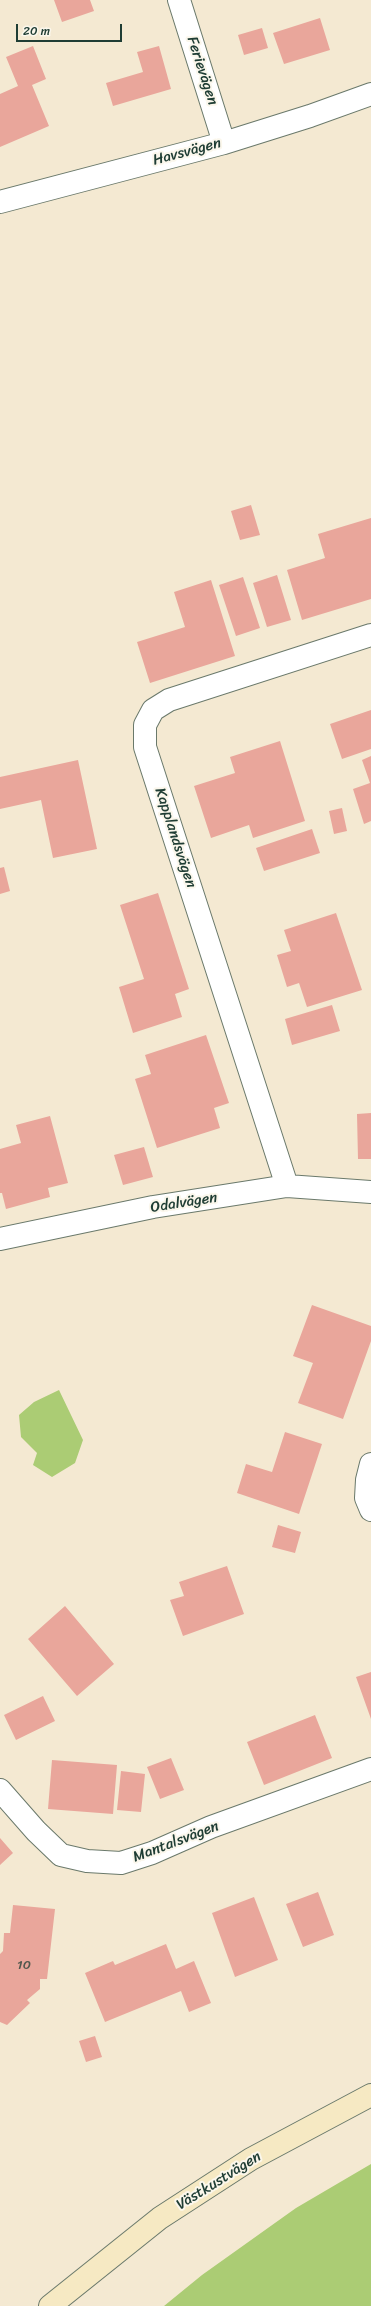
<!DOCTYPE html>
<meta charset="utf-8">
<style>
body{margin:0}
#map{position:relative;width:371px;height:2306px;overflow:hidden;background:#f4e9d2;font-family:Sriracha,sans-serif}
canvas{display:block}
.scale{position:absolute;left:16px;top:24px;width:106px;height:18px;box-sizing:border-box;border:2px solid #1f3d34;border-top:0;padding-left:5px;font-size:12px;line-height:14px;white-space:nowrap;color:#1f3d34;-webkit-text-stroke:3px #fbf7ec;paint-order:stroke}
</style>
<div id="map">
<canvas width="371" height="2306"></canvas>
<div class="scale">20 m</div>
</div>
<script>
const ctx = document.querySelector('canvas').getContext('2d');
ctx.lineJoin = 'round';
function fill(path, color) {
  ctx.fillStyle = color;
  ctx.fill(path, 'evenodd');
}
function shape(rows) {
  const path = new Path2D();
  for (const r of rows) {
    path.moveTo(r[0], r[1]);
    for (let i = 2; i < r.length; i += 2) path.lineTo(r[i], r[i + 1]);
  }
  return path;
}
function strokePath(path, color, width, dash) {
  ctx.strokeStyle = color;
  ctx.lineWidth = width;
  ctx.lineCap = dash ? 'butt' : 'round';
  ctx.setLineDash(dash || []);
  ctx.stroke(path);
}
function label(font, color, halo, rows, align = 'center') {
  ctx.font = font + ' Sriracha,sans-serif';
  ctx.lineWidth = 4;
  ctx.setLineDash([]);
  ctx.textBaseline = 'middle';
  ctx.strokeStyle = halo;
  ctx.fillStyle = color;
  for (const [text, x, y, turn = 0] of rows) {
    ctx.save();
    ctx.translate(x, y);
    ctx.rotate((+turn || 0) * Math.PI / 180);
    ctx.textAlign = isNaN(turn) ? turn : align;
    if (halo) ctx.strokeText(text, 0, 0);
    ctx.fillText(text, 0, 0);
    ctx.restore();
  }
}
fill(shape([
 [59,1390,83,1440,75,1463,52,1477,33,1465,37,1453,21,1437,19,1415,34,1402],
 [371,2164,371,2306,164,2306,202,2275,296,2208]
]), '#abcc74');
fill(shape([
 [54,0,90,0,94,11,62,22],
 [320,18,330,50,284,64,273,33],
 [262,28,268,48,244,55,238,35],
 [33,46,46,79,32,85,49,126,0,147,0,94,18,86,6,57],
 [159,46,171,89,113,106,106,83,143,72,137,52],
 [251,505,260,535,240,540,231,511],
 [371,518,371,599,302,620,287,570,325,558,318,534],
 [277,575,291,620,267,627,253,583],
 [243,577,260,628,236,636,219,585],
 [211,580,235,656,150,683,137,642,185,627,174,592],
 [371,710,371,749,342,759,330,724],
 [280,741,305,821,253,838,249,825,211,838,194,786,235,773,230,757],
 [371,756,371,821,364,824,353,789,370,783,362,760],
 [78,760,97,849,53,858,41,800,0,809,0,777],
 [342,808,347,831,334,834,329,811],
 [312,829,320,853,264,871,256,848],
 [4,867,10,891,0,894,0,868],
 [158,893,189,989,175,994,182,1017,133,1033,119,987,144,979,120,905],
 [336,913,362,990,307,1007,299,983,287,987,277,955,291,951,284,930],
 [332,1005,340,1031,292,1045,285,1019],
 [206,1035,229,1103,214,1108,220,1128,157,1148,135,1079,151,1074,145,1055],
 [371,1113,371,1159,358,1159,357,1114],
 [50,1116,68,1183,48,1188,50,1197,6,1209,2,1193,0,1193,0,1149,21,1143,16,1125],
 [144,1147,153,1177,123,1185,114,1155],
 [312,1305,371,1326,371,1341,343,1419,298,1403,313,1363,293,1356],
 [285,1432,322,1444,299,1514,237,1493,246,1464,272,1472],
 [278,1525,301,1532,295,1553,272,1547],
 [227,1566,244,1614,183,1636,170,1600,184,1596,179,1582],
 [65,1606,114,1664,77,1696,28,1639],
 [371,1672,371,1719,356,1677],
 [43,1696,55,1721,16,1740,4,1715],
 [315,1715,332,1758,264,1785,247,1742],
 [171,1758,184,1790,160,1799,147,1767],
 [52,1760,117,1765,113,1814,48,1809],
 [121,1771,145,1774,141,1812,117,1810],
 [0,1838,13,1853,0,1865],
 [318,1892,334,1935,303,1947,286,1904],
 [254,1897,278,1960,235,1977,212,1913],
 [13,1905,55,1909,47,1979,40,1979,40,1989,27,2000,30,2003,7,2025,0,2022,0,1954,3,1951,4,1933,10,1933],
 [166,1944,176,1969,194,1961,211,2003,189,2012,181,1991,105,2022,85,1973,113,1961,115,1965],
 [95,2036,102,2057,86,2062,79,2041]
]), '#e9a69b');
const street = shape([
 [179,0,224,143],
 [0,202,224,143,310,116,371,94],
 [287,1186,145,747,145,725,153,710,169,700,371,635],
 [0,1239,153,1207,287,1186,371,1192],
 [371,1464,367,1480,366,1498,371,1510],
 [0,1790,36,1831,61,1855,87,1861,121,1863,152,1853,211,1827,371,1769]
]);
const secondary = shape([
 [50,2306,160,2218,251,2159,371,2095]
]);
strokePath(street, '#6a796b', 24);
strokePath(secondary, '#6a796b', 24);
strokePath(street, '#fff', 22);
strokePath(secondary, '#f6e9c3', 22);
label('13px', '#52574e', null, [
 ["10",24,1966]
]);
label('15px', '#1f3d34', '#fbf7ec', [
 ["Ferievägen",202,71,72],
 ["Havsvägen",187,152,-15],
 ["Kapplandsvägen",175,838,72],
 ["Odalvägen",184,1203,-9],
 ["Mantalsvägen",176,1842,-21],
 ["Västkustvägen",219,2181,-32]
]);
</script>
